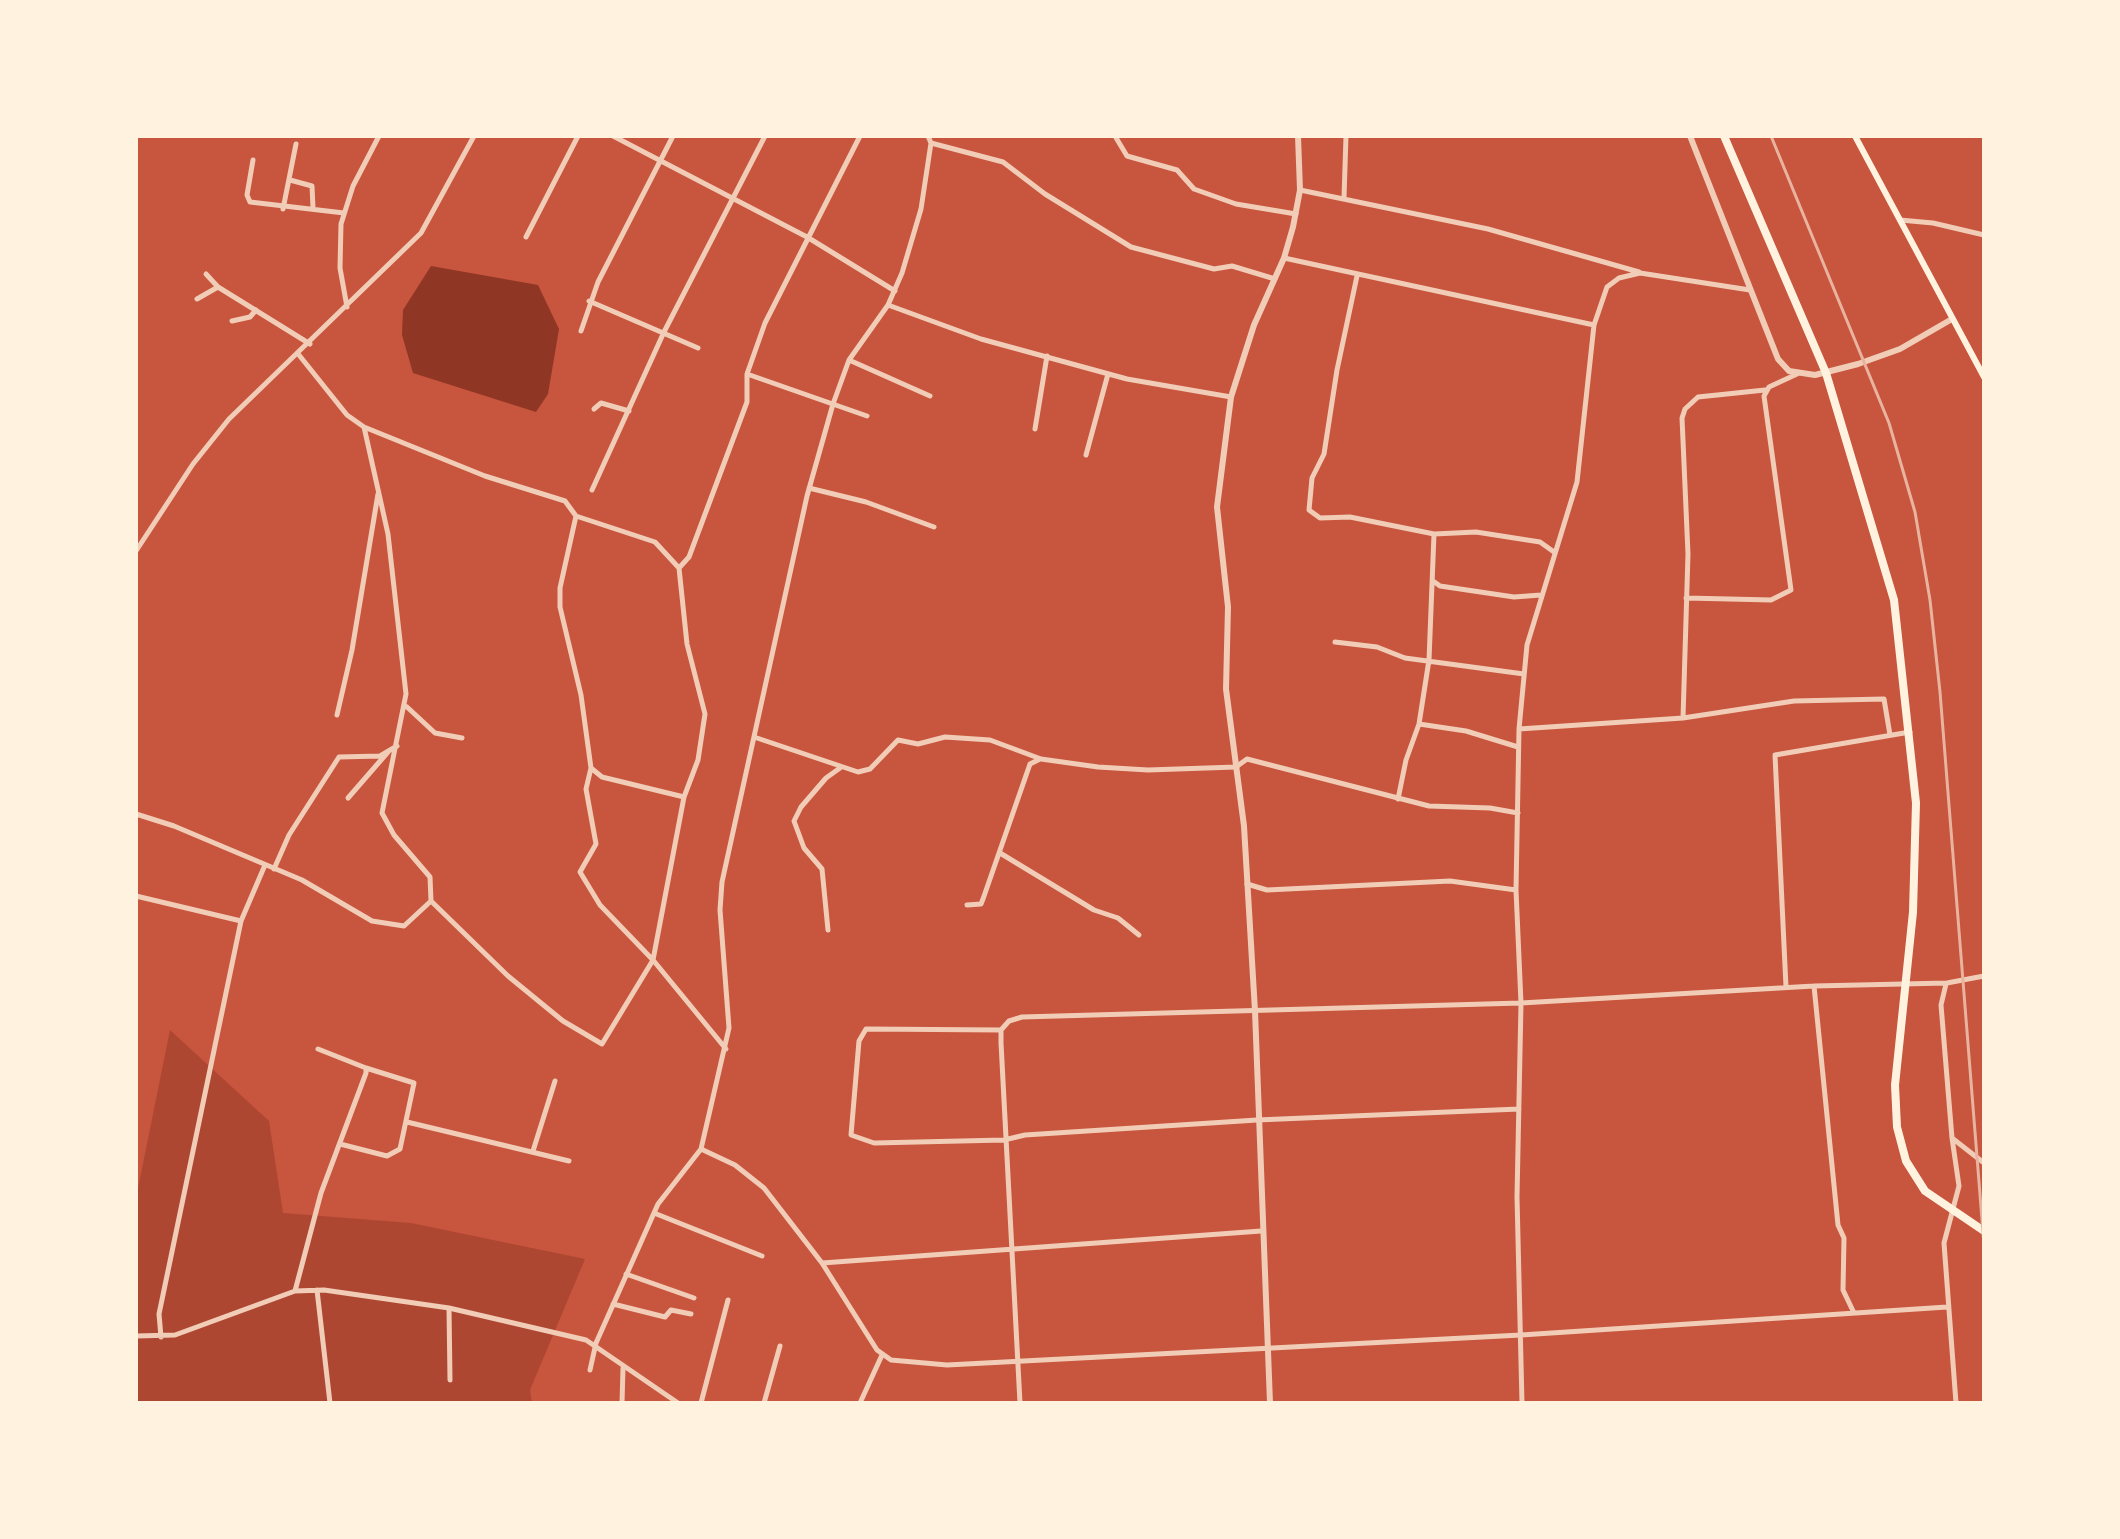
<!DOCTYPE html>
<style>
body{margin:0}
#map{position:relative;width:2120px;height:1539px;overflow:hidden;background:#c8553d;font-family:Signika,sans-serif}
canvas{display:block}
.frame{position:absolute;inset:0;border:138px solid #fff3e0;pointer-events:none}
</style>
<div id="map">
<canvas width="2120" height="1539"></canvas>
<div class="frame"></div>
</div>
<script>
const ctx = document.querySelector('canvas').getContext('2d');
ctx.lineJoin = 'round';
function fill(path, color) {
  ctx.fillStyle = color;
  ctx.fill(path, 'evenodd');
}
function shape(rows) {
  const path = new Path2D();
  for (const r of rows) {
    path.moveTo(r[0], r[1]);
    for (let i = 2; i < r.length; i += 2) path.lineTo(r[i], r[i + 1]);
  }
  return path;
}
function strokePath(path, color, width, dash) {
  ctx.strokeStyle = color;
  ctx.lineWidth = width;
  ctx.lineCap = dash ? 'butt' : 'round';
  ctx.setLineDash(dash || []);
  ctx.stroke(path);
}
fill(shape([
 [170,1030,269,1121,283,1213,411,1223,585,1259,530,1390,532,1403,136,1403,136,1198]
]), '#ae4732');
fill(shape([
 [431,266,538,285,559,329,548,394,536,412,413,373,402,335,403,310]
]), '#8f3625');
strokePath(shape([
 [613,136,807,237,895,291],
 [928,136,931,143,921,209,902,273,888,305,849,360,833,404,807,496,722,882,720,910,729,1028,701,1149,735,1165,764,1188,822,1263,877,1350,891,1360,947,1365,1521,1335,1947,1307],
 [1115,136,1127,156,1177,170,1194,189,1236,204,1296,214],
 [931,143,1003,162,1045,194,1131,247,1214,269,1232,266,1275,279],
 [253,160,247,195,250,202,344,213],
 [290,180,312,186,313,208],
 [1300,190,1488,229,1639,272],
 [1344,198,1346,136],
 [283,209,296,144],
 [1900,220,1933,223,1984,235],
 [526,237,578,136],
 [1284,258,1594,325],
 [206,274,218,287,310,344],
 [1357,276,1337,370,1324,454,1312,478,1309,510,1320,518,1350,517,1434,534,1476,532,1540,542,1554,552],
 [197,299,218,287],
 [589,301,698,348],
 [888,305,981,339,1127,379,1231,397],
 [347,307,340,268,341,224,353,186,379,136],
 [232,321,250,317,256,310],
 [581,331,598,282,673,136],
 [299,355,347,415,364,427,485,476,565,501,576,516,655,542,679,568,687,644,705,714,698,760,684,797,653,960,726,1049],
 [849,360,930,396],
 [747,374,867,416],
 [594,409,601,403,629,411],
 [364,427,388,534,406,694,382,813,394,835,430,877,431,901,508,976,563,1021,602,1044,653,960,600,905,580,872,596,844,586,789,591,768],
 [1035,429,1047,356],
 [1086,455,1108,374],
 [809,488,866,502,934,527],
 [592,490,664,332,765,136],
 [576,516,560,588,560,607,581,695,591,768,602,777,684,797],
 [136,551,193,464,229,419,421,233,474,136],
 [679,568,689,557,747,402,747,374,765,323,860,136],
 [1433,581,1440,586,1514,597,1541,595],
 [1686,598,1771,600,1791,590,1764,396,1769,387,1797,374],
 [1335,642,1377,647,1405,658,1524,674],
 [407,707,435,733,462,738],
 [337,715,352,650,378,494],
 [1683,718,1688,554,1682,418,1685,409,1698,397,1765,390],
 [1419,724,1466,731,1518,747],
 [1519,729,1683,718,1794,701,1884,699,1890,735],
 [754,737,858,772,870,769,898,740,918,744,945,737,990,740,1041,759,1098,767,1148,770,1236,767,1247,759,1429,806,1490,808,1518,813],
 [348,798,388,752],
 [1398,799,1406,760,1419,724,1429,660,1434,534],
 [136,814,174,826,302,880,372,921,404,926,431,901],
 [1000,853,1094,910,1118,918,1139,935],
 [274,869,289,835,339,757,380,756,397,746],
 [1247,884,1267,890,1450,881,1516,890],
 [136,896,241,921,265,865],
 [967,905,981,904,983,899,1030,764,1040,759],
 [828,930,822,869,804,848,794,821,801,807,826,778,840,768],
 [1946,984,1941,1005,1952,1138,1984,1163],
 [1814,986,1838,1225,1844,1238,1843,1290,1854,1313],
 [1786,987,1775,755,1910,732],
 [1001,1030,866,1029,859,1041,851,1135,874,1143,1004,1140,1025,1135,1257,1120,1519,1109],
 [407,1122,569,1161],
 [1952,1138,1959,1186,1944,1243,1956,1403],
 [340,1144,387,1156,400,1149,414,1083,366,1068],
 [533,1151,555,1081],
 [654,1213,762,1256],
 [822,1263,1261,1231],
 [626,1274,694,1298],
 [317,1290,330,1403],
 [295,1291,321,1193,366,1073,366,1068,318,1049],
 [613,1304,665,1317,671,1310,691,1314],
 [449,1308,450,1380],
 [136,1336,175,1335,295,1291,324,1290,449,1308,586,1340,678,1403],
 [161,1337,159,1314,241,921],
 [590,1370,596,1343,658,1204,701,1149],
 [622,1403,623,1368],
 [701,1403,728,1300],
 [764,1403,780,1346],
 [860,1403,882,1355],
 [1020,1403,1001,1043,1001,1030,1009,1021,1022,1017,1521,1003,1814,986,1947,983,1984,976],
 [1522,1403,1517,1197,1521,1003,1516,890,1519,729,1527,645,1577,482,1594,325,1607,287,1619,278,1640,273,1750,290]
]), '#f1ccb7', 5);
strokePath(shape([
 [1690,136,1778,359,1789,371,1815,375,1858,364,1900,349,1952,319],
 [1270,1403,1255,1011,1244,826,1226,689,1228,607,1217,507,1231,397,1254,325,1284,258,1293,227,1300,190,1298,136]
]), '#f1ccb7', 6);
strokePath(shape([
 [1855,136,1984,377]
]), '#fff3e0', 6);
strokePath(shape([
 [1724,136,1826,373,1894,600,1916,803,1913,912,1895,1085,1897,1127,1906,1161,1925,1191,1984,1231]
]), '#fff3e0', 8);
strokePath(shape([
 [1771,136,1889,423,1915,512,1930,600,1940,692,1984,1245]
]), '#e9b49f', 3);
</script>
